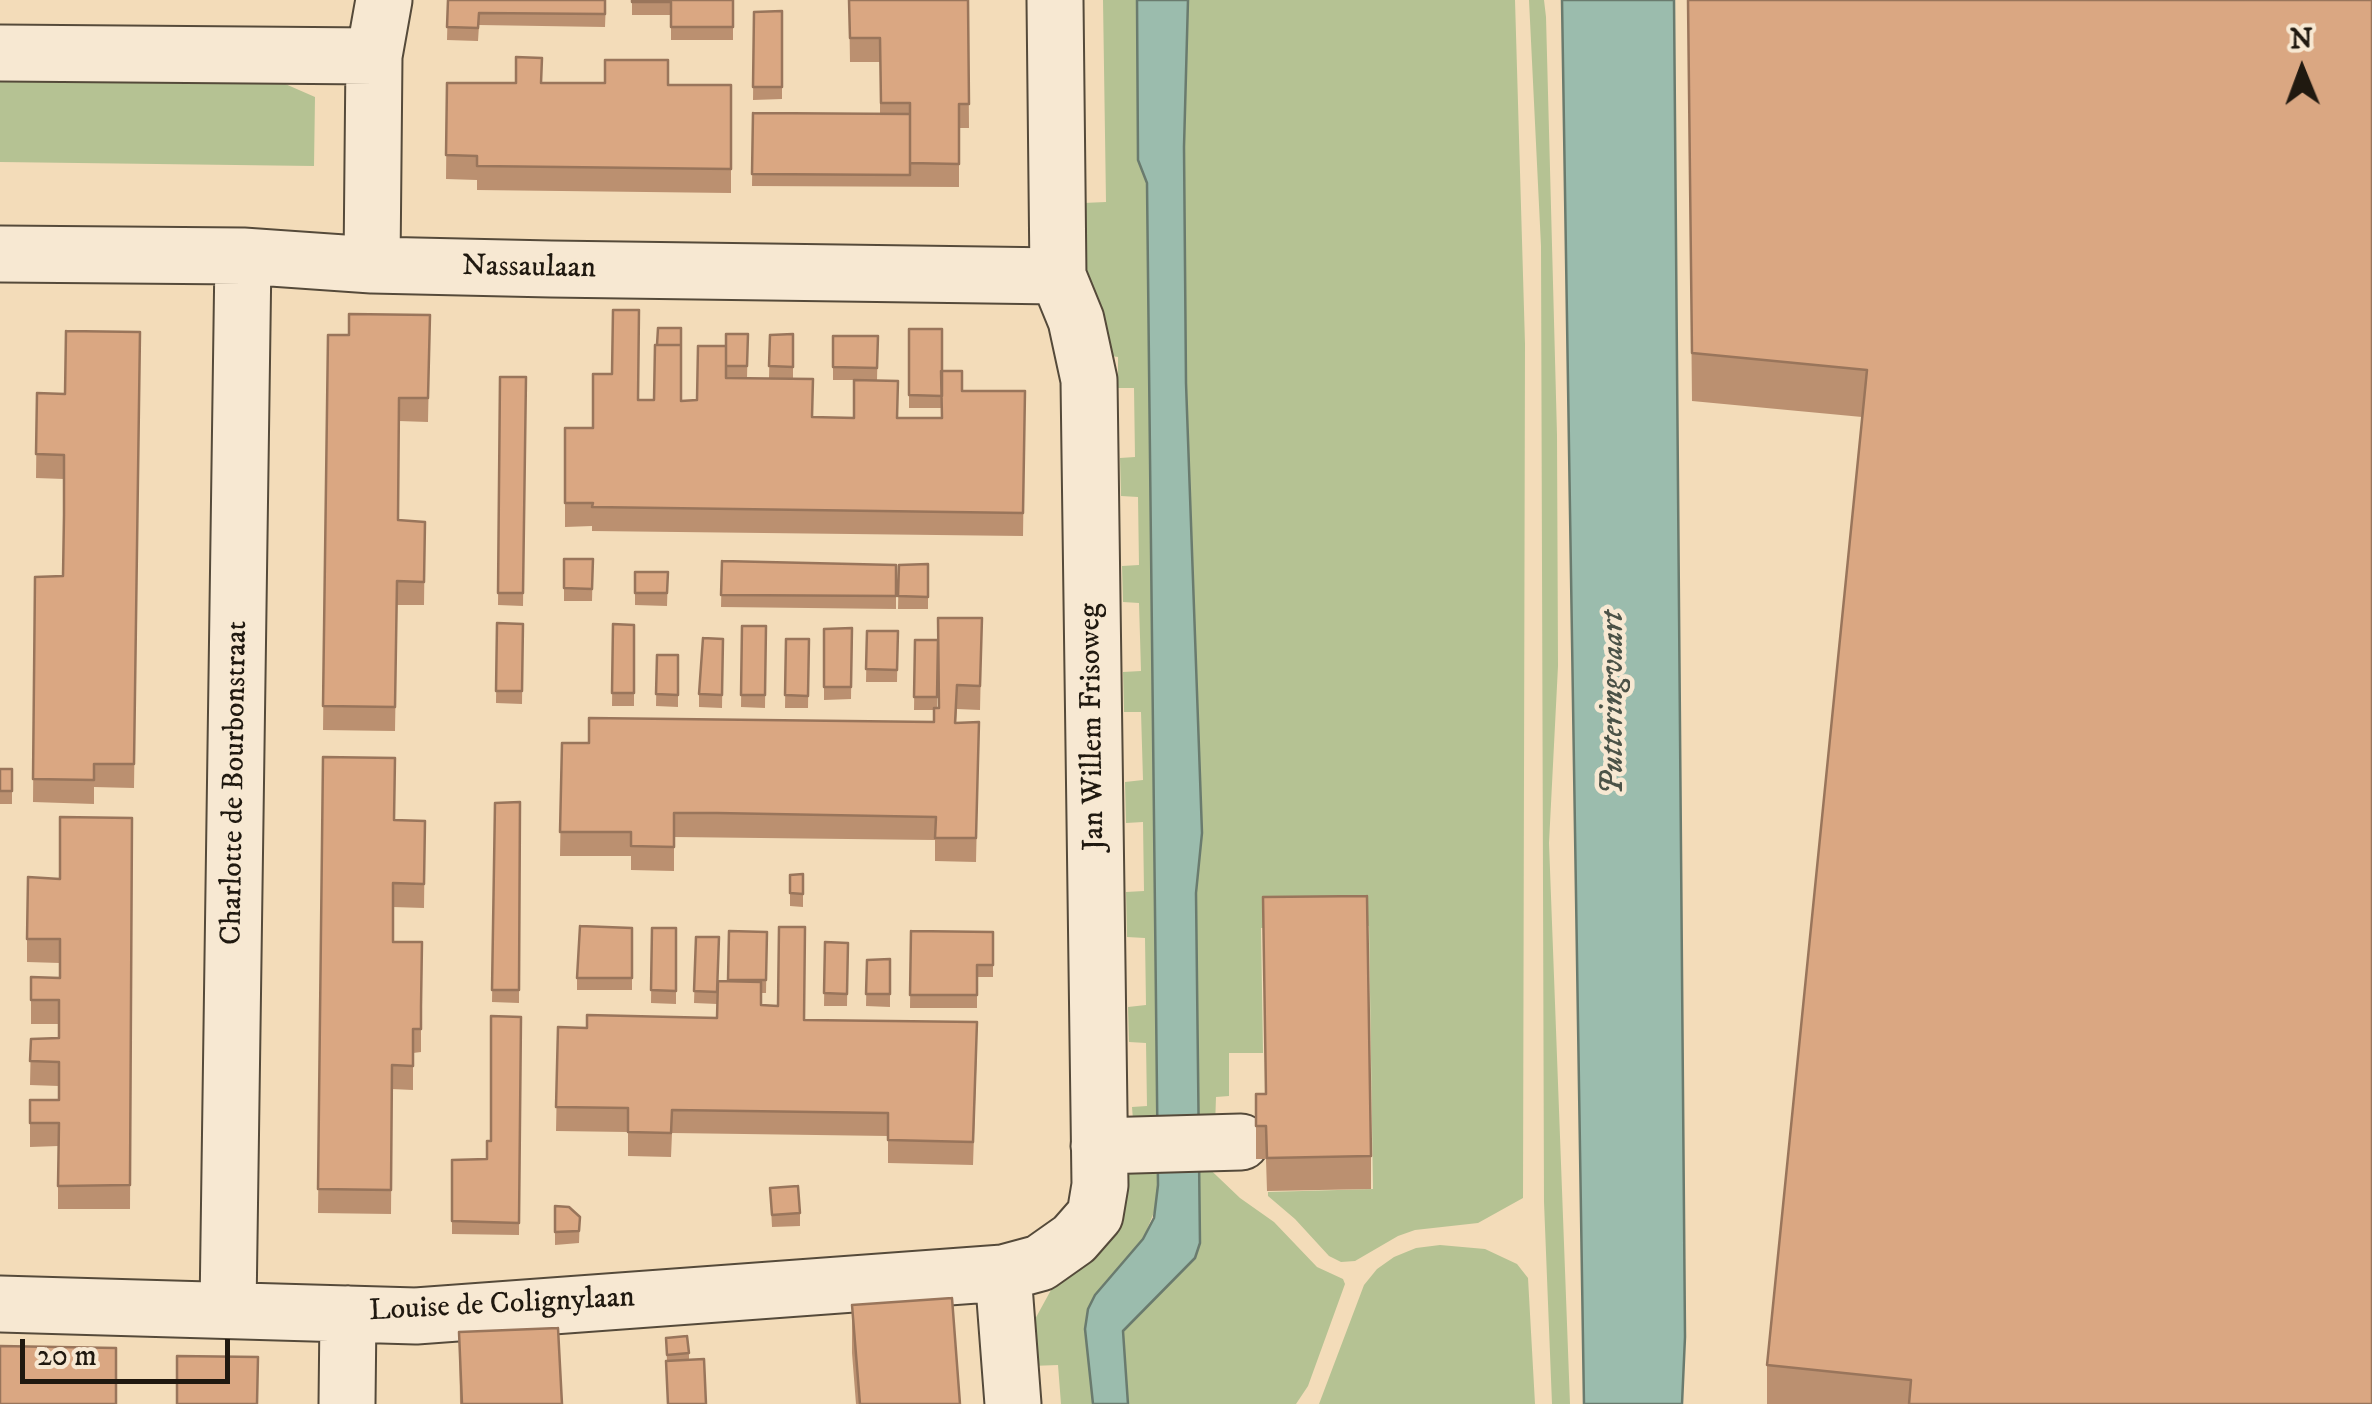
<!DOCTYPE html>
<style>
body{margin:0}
#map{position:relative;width:2372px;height:1404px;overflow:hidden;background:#f3dcb9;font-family:"IM FELL DW Pica",serif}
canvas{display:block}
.north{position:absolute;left:2252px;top:20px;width:100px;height:100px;-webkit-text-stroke:8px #f7e8d2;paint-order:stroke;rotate:359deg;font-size:28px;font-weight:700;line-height:40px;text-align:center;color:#201910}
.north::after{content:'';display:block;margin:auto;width:35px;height:45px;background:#201910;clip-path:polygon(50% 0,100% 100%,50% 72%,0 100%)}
.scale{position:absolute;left:20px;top:1339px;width:210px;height:45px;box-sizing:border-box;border:5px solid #201910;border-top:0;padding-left:12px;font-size:30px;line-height:35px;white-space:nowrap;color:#201910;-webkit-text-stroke:8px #f7e8d2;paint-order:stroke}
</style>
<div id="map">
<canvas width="2372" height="1404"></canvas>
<div class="north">N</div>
<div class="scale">20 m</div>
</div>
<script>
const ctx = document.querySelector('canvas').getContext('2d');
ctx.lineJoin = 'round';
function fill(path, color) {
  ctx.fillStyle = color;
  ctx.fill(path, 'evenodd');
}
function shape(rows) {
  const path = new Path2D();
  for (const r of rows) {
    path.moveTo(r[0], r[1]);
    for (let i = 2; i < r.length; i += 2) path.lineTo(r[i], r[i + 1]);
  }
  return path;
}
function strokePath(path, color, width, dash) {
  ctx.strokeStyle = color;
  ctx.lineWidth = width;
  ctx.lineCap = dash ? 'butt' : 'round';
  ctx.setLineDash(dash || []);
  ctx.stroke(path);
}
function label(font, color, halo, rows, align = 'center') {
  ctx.font = font + ' "IM FELL DW Pica",serif';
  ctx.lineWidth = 9;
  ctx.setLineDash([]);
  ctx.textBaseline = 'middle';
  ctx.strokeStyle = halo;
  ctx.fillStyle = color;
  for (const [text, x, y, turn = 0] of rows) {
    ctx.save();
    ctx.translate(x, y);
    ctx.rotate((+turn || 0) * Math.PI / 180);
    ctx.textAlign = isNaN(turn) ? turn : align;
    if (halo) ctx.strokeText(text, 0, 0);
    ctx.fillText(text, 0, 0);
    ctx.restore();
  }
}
fill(shape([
 [1103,0,1137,0,1138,160,1147,183,1158,1131,1133,1120,1132,1107,1147,1106,1146,1043,1129,1042,1128,1007,1146,1005,1145,938,1127,937,1126,892,1144,891,1143,822,1126,823,1125,782,1143,780,1141,712,1124,712,1123,672,1141,671,1139,603,1123,602,1122,566,1139,565,1138,497,1121,496,1120,458,1135,457,1134,388,1118,388,1118,357,1111,356,1107,331,1084,263,1083,203,1106,202],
 [1188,0,1515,0,1525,344,1523,1198,1478,1223,1415,1230,1398,1236,1355,1261,1341,1262,1329,1256,1295,1219,1268,1196,1268,1192,1373,1189,1369,926,1261,928,1263,1053,1229,1053,1229,1096,1216,1097,1215,1127,1198,1128,1196,893,1202,833,1186,383,1184,147],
 [1529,0,1544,0,1546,17,1557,435,1558,666,1549,843,1570,1404,1552,1404,1544,1202,1541,246],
 [0,79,283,83,315,97,314,166,0,162],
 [1197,1157,1240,1198,1274,1222,1317,1267,1343,1279,1345,1284,1308,1386,1296,1404,1128,1404,1123,1331,1200,1243],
 [1121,1159,1158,1159,1157,1205,1143,1239,1095,1295,1088,1309,1085,1329,1093,1404,1061,1404,1058,1365,1031,1366,1034,1321,1051,1290,1061,1279],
 [1440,1245,1485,1249,1517,1264,1528,1278,1535,1404,1319,1404,1364,1285,1377,1269,1394,1257,1416,1248]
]), '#b5c293');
const water = shape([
 [1137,0,1188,0,1184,147,1186,383,1202,833,1196,893,1200,1243,1195,1258,1123,1331,1128,1404,1093,1404,1085,1329,1088,1309,1095,1295,1143,1239,1154,1218,1158,1185,1147,183,1138,160,1137,0],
 [1562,0,1674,0,1685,1337,1682,1404,1584,1404,1562,0]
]);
fill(water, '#9bbcad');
strokePath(water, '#6a7b6e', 2.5);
const minor = shape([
 [0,53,374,56],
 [0,254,243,256,372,265,551,269,1058,276],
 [372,265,374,56,384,0],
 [1099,1146,1241,1142],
 [0,1304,416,1316,1003,1273],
 [228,1309,243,256],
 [347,1404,348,1314],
 [1013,1404,1003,1273,1040,1263,1074,1239,1095,1215,1100,1185,1089,380,1076,320,1058,276,1055,0]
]);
strokePath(minor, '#554a3a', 59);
strokePath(minor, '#f7e8d2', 55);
fill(shape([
 [448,0,606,0,605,27,479,25,478,41,447,40],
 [632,0,733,0,733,40,671,40,671,15,632,15],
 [849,0,968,0,969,128,959,128,959,187,752,186,753,113,880,114,880,62,850,62],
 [1688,0,2372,1404,1767,1404,1767,1365,1862,417,1692,401],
 [782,11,782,99,753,100,754,12],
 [447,83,731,85,731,193,477,190,477,180,446,179],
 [430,315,428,422,399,421,398,520,425,522,424,605,397,605,395,731,323,730,328,335,349,335],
 [909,329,942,371,962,391,1025,391,1023,536,592,531,592,526,565,527,565,428,593,428,638,400,654,400,657,345,681,401,697,400,726,346,726,334,748,334,747,378,769,378,770,335,793,334,793,379,812,417,942,418,942,408,909,408],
 [140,332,134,788,94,787,94,804,33,802,35,577,63,576,64,479,36,478,37,393,65,394],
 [833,336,878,336,877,380,833,380],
 [500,377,526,377,523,606,498,605],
 [593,559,592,601,564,601,564,588],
 [722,561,896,565,896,609,721,607],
 [928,564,928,609,898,609,899,565],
 [635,572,668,572,667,606,635,605],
 [982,618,980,710,957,709,956,723,979,722,976,862,935,861,935,840,674,837,674,871,631,870,631,856,560,856,562,743,589,743,934,722,934,710,914,710,915,640,938,640],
 [938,652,939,708,937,708],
 [497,623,523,624,522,704,496,703],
 [613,624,634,625,634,706,612,706],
 [742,626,766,626,765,708,741,707],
 [852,628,851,699,824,700,824,629],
 [867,631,898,631,897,682,866,682],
 [723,639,722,708,699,707,699,694],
 [786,639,809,639,808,708,785,708],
 [657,655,678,655,678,707,656,706],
 [323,757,395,820,425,821,424,908,393,907,393,942,421,1030,421,1052,413,1053,413,1090,392,1089,391,1214,318,1213],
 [0,769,12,769,12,804,0,804],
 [520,802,519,1003,492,1002,495,803],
 [132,818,130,1209,58,1209,58,1146,30,1147,30,1100,59,1100,59,1086,30,1085,31,1039,59,1038,59,1024,31,1024,31,977,60,978,60,963,27,962,27,939,60,879],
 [803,874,803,907,790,906,790,875],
 [632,928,632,990,577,990,577,978],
 [652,928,676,928,676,1004,651,1003],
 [729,931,767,932,766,993,761,993,761,1005,804,1020,977,1046,973,1165,888,1163,888,1136,672,1133,671,1157,628,1156,628,1132,556,1131,558,1027,587,1028,717,1018,717,1004,694,1003,696,937,718,981,728,982],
 [911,931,993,932,993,977,977,977,977,1008,910,1008],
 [825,942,848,943,847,1006,824,1006],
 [890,959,890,1007,866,1006,867,960],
 [521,1017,519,1235,452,1234,452,1160,487,1159],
 [1256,1094,1371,1156,1371,1189,1267,1191,1266,1159,1256,1159],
 [770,1188,800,1213,800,1226,772,1227],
 [555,1206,580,1217,579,1243,555,1245],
 [852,1305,960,1404,856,1404,852,1353],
 [459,1332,562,1404,460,1404],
 [666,1338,689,1353,689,1360,667,1361]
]), '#bb9070');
const building = shape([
 [448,0,605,0,605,14,479,13,478,28,447,27,448,0],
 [632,0,733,0,733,27,671,27,671,2,632,2,632,0],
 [849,0,968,0,969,104,959,104,959,164,910,163,910,103,881,103,880,38,850,38,849,0],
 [1688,0,2372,0,2372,1404,1909,1404,1911,1380,1767,1365,1867,370,1692,353,1688,0],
 [782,11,782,87,753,87,754,12,782,11],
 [516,57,542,58,541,83,605,83,605,60,668,60,668,85,731,85,731,169,477,166,477,156,446,155,447,83,516,83,516,57],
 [753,113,910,114,910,175,752,174,753,113],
 [613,310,639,310,638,400,654,400,655,345,681,345,681,401,697,400,698,346,726,346,726,378,813,379,812,417,854,418,854,380,898,381,897,418,942,418,941,371,962,371,962,391,1025,391,1023,513,592,507,593,503,565,503,565,428,593,428,593,374,612,374,613,310],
 [349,314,430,315,428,398,399,398,398,520,425,522,424,582,397,581,395,707,323,706,328,335,349,335,349,314],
 [658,328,681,328,681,356,681,345,657,345,658,328],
 [909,329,942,329,942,396,909,395,909,329],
 [66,331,140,332,134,764,94,764,94,780,33,779,35,577,63,576,64,515,64,455,36,454,37,393,65,394,66,331],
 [726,334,748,334,747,366,726,366,726,334],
 [793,334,793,367,769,366,770,335,793,334],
 [833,336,878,336,877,368,833,367,833,336],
 [500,377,526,377,523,593,498,593,500,377],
 [564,559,593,559,592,589,564,588,564,559],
 [722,561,896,565,896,596,721,595,722,561],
 [928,564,928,597,898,596,899,565,928,564],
 [635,572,668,572,667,593,635,593,635,572],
 [938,618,982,618,980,686,957,685,955,723,979,722,976,838,935,838,936,817,717,813,674,813,674,847,631,846,631,832,560,832,562,743,589,743,589,718,934,722,934,708,939,708,938,618],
 [497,623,523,624,522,691,496,691,497,623],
 [613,624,634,625,634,693,612,693,613,624],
 [742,626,766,626,765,695,741,695,742,626],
 [852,628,851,687,824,687,824,629,852,628],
 [867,631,898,631,897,670,866,669,867,631],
 [703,638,723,639,722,695,699,694,703,638],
 [786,639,809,639,808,696,785,695,786,639],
 [915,640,938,640,937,697,914,697,915,640],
 [657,655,678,655,678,695,656,694,657,655],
 [323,757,395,758,394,820,425,821,424,884,393,883,393,942,422,942,421,1006,421,1029,413,1029,413,1066,392,1065,391,1190,318,1189,323,757],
 [0,769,12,769,12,791,0,791,0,769],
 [520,802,519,990,492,990,495,803,520,802],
 [60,817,132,818,130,1185,58,1186,59,1123,30,1123,30,1100,59,1100,59,1062,30,1061,31,1039,59,1038,59,1000,31,1000,31,977,60,978,60,939,27,939,28,877,60,879,60,817],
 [803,874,803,894,790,893,790,875,803,874],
 [1367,896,1371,1156,1267,1158,1266,1126,1256,1126,1256,1094,1266,1094,1263,897,1367,896],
 [580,926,632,928,632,978,577,978,580,926],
 [779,927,805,927,804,1020,977,1022,973,1142,888,1140,888,1113,672,1110,671,1133,628,1132,628,1108,556,1107,558,1027,587,1028,587,1015,717,1018,718,981,761,982,761,1005,778,1006,779,927],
 [652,928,676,928,676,991,651,990,652,928],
 [729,931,767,932,766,980,728,980,729,931],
 [911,931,993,932,993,965,977,965,977,995,910,995,911,931],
 [696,937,719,937,717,992,694,991,696,937],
 [825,942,848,943,847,994,824,993,825,942],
 [890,959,890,994,866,994,867,960,890,959],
 [491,1016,521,1017,519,1223,452,1221,452,1160,487,1159,487,1141,491,1141,491,1016],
 [798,1186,800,1213,772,1215,770,1188,798,1186],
 [555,1206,569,1207,580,1217,579,1231,555,1232,555,1206],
 [952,1298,960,1404,860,1404,852,1305,952,1298],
 [558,1328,562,1404,462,1404,459,1332,558,1328],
 [687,1336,689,1353,667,1355,666,1338,687,1336],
 [0,1346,116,1348,116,1404,0,1404,0,1346],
 [177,1356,258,1357,257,1404,177,1404,177,1356],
 [704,1359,706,1404,668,1404,666,1361,704,1359]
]);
fill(building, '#daa782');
strokePath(building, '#99755b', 2.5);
label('30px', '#201910', '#f7e8d2', [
 ["Nassaulaan",529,269,1],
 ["Jan Willem Frisoweg",1094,727,-91],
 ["Charlotte de Bourbonstraat",236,783,-89],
 ["Louise de Colignylaan",502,1306,-3]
]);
label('italic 32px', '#4b5247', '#f7e8d2', [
 ["Putteringvaart",1615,703,-90]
]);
</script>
